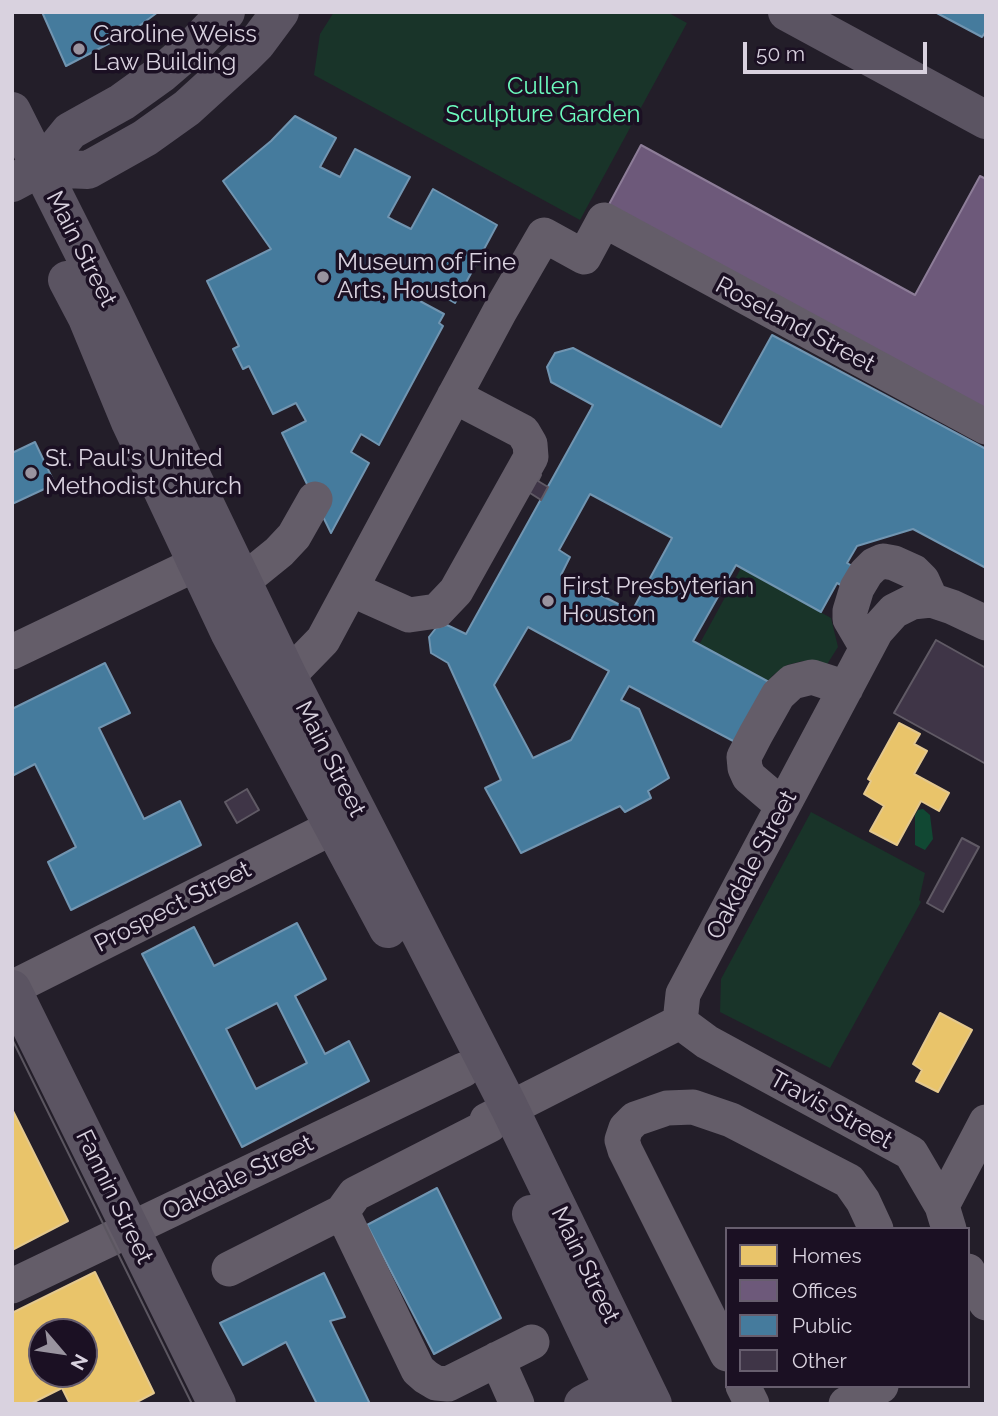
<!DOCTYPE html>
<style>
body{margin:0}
#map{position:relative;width:998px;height:1416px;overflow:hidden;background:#231e29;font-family:Raleway,sans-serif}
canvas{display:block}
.frame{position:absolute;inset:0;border:14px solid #d9d2df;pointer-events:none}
.legend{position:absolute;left:725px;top:1227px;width:245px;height:161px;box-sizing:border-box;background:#1b1023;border:2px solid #675e6e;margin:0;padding:9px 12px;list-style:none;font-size:21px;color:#d9d2df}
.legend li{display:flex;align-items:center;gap:14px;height:35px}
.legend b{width:35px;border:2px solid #675e6e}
.north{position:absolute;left:28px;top:1318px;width:70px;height:70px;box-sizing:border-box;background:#1b1023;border:2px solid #675e6e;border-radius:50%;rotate:119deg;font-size:19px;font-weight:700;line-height:28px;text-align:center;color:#d9d2df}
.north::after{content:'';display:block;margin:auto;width:24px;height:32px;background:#99939f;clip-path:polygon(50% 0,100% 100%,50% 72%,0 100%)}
.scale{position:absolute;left:743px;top:42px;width:184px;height:32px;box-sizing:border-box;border:4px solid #d9d2df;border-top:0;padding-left:9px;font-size:21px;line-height:24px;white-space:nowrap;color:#d9d2df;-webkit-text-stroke:5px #1b1023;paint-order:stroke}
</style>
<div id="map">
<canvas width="998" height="1416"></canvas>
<div class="frame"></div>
<ul class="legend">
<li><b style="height:19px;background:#e9c46a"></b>Homes</li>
<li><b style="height:19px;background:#6d597a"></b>Offices</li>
<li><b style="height:19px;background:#457b9d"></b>Public</li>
<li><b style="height:19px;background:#3f3547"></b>Other</li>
</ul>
<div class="north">N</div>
<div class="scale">50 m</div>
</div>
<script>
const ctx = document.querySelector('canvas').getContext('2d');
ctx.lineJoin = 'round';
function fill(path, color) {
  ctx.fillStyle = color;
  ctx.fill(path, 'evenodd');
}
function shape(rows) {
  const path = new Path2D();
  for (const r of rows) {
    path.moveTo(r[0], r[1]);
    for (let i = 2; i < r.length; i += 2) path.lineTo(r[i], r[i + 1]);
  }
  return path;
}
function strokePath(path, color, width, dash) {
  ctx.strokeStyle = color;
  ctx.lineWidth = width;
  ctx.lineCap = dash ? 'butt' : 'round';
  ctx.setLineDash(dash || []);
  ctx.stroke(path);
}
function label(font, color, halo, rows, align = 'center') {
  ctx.font = font + ' Raleway,sans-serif';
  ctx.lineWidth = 7;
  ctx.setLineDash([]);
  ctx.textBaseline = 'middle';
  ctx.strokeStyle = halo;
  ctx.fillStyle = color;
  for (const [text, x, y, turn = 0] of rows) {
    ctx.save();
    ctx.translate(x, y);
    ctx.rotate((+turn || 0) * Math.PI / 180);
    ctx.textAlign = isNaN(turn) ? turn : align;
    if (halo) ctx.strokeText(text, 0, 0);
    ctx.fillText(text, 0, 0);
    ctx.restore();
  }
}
fill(shape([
 [334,12,667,12,687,23,580,220,314,75,320,34],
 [741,568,831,618,838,647,826,666,803,661,787,665,772,676,769,682,699,645],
 [811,812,925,873,919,900,921,902,830,1068,720,1012,721,979]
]), '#193429');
fill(shape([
 [923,809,930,815,933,839,925,850,915,845,915,815,918,810]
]), '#114833');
const homes = shape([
 [899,723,920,734,914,744,927,751,914,774,949,793,939,811,921,801,897,845,870,831,884,806,864,794,871,781,868,779,899,723],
 [940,1013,972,1030,938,1092,916,1081,922,1070,913,1064,940,1013],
 [12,1109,68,1221,12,1250,12,1109],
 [95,1272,154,1393,133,1404,70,1404,62,1388,30,1404,12,1404,12,1313,95,1272],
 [42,1332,84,1332,84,1374,42,1374,42,1332]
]);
fill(homes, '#e9c46a');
strokePath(homes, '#e4c88d', 2);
const offices = shape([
 [641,145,915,295,980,176,986,179,986,416,606,210,641,145]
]);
fill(offices, '#6d597a');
strokePath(offices, '#8d7d98', 2);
const public = shape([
 [42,12,158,12,131,32,66,66,42,12],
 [935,12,986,12,986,31,982,37,935,12],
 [295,116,336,138,320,167,340,177,355,149,410,177,388,217,395,221,411,229,433,189,497,225,455,303,425,286,418,300,444,314,439,323,443,326,379,445,361,434,351,452,369,463,331,533,282,433,306,421,296,403,273,414,249,366,243,369,233,349,239,346,207,281,271,249,223,181,271,141,295,116],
 [772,335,986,449,986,568,913,529,857,546,847,563,861,571,850,590,837,583,821,612,736,565,693,641,769,682,737,743,629,686,621,700,639,709,669,778,648,791,651,798,625,812,620,806,521,853,485,788,501,780,448,663,431,653,429,637,436,628,447,625,466,634,591,409,593,405,551,382,547,367,555,353,573,348,721,427,772,335],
 [590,494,672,538,632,611,561,575,570,557,559,550,590,494],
 [528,627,609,671,571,740,533,758,494,685,528,627],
 [35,442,55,484,12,504,12,453,35,442],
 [105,663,130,713,99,728,144,819,180,801,201,845,71,910,48,862,76,847,35,764,12,776,12,709,105,663],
 [297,923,326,979,295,996,325,1054,349,1041,369,1081,242,1147,142,954,194,927,214,966,297,923],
 [277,1003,307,1063,256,1089,226,1029,277,1003],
 [437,1188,501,1318,434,1354,367,1225,437,1188],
 [324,1273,345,1317,330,1321,370,1404,317,1404,286,1342,243,1365,220,1323,324,1273]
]);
fill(public, '#457b9d');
strokePath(public, '#7195b1', 2);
const building = shape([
 [515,461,541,475,538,481,548,487,541,500,530,493,515,461],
 [936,640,986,668,986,764,894,713,936,640],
 [247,789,259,810,237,823,225,802,247,789],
 [962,838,979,847,943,912,927,903,962,838]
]);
fill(building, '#3f3547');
strokePath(building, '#605a65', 2);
strokePath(shape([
 [351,589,409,615,437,611,456,591,531,457,530,444,523,432,454,396],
 [218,594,242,582,279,552,294,536,315,499],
 [867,648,850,619,850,611,857,588,866,573,874,565,883,561,894,563,914,572,922,580,931,600],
 [12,652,196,564],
 [267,693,288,676,323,640,500,311,544,235,584,257,604,220,986,427],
 [783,806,749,777,745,768,744,757,756,734,778,695,792,682,812,677,846,688],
 [12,988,333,827],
 [680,1022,683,994,876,631,894,611,912,602,931,600,952,607,986,623],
 [680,1022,707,1042,911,1153,942,1206,949,1229],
 [487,1120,680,1022],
 [942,1206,986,1122],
 [342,1212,418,1370,426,1377,436,1383,448,1384,532,1342],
 [229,1269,342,1212,355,1194,490,1125],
 [968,1271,986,1303],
 [12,1286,463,1070],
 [727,1354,625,1150,622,1140,626,1128,635,1119,667,1108,693,1107,731,1120,849,1181,863,1201,876,1229],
 [497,1359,517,1404],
 [743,1386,752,1404],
 [846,1404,881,1386]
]), '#645d69', 35);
strokePath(shape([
 [787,12,986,120],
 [12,111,111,308,288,676,509,1107,653,1404],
 [40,168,88,170,145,138,187,108,243,57,257,43,280,12],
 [12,183,40,168,70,131,122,102,161,74,197,43,226,12],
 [67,280,87,318,130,422,229,632,388,929],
 [12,989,217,1404],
 [531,1214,621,1404],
 [583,1404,634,1377]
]), '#5b5462', 38);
strokePath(shape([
 [12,1039,192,1404]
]), '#5b5660', 2);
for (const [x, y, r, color] of [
 [79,49,7,"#99939f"],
 [323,277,7,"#99939f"],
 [31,473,7,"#99939f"],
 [548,601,7,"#99939f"]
]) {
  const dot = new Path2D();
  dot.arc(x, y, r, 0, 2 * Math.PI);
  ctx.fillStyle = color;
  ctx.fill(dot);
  strokePath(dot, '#1b1023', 2.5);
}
label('24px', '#d9d2df', '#1b1023', [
 ["Caroline Weiss",93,35],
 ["Law Building",93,63],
 ["Museum of Fine",337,263],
 ["Arts, Houston",337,291],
 ["St. Paul's United",45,459],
 ["Methodist Church",45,487],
 ["First Presbyterian",562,587],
 ["Houston",562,615]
], 'left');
label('24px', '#6cfbbe', '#1b1023', [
 ["Cullen",543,87],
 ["Sculpture Garden",543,115]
]);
label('24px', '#d9d2df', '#1b1023', [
 ["Main Street",81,249,63],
 ["Roseland Street",795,325,28],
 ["Main Street",330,759,63],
 ["Oakdale Street",752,865,-62],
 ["Prospect Street",173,907,-27],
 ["Travis Street",831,1110,29],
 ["Oakdale Street",238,1178,-26],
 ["Fannin Street",114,1197,64],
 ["Main Street",585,1265,64]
]);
</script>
